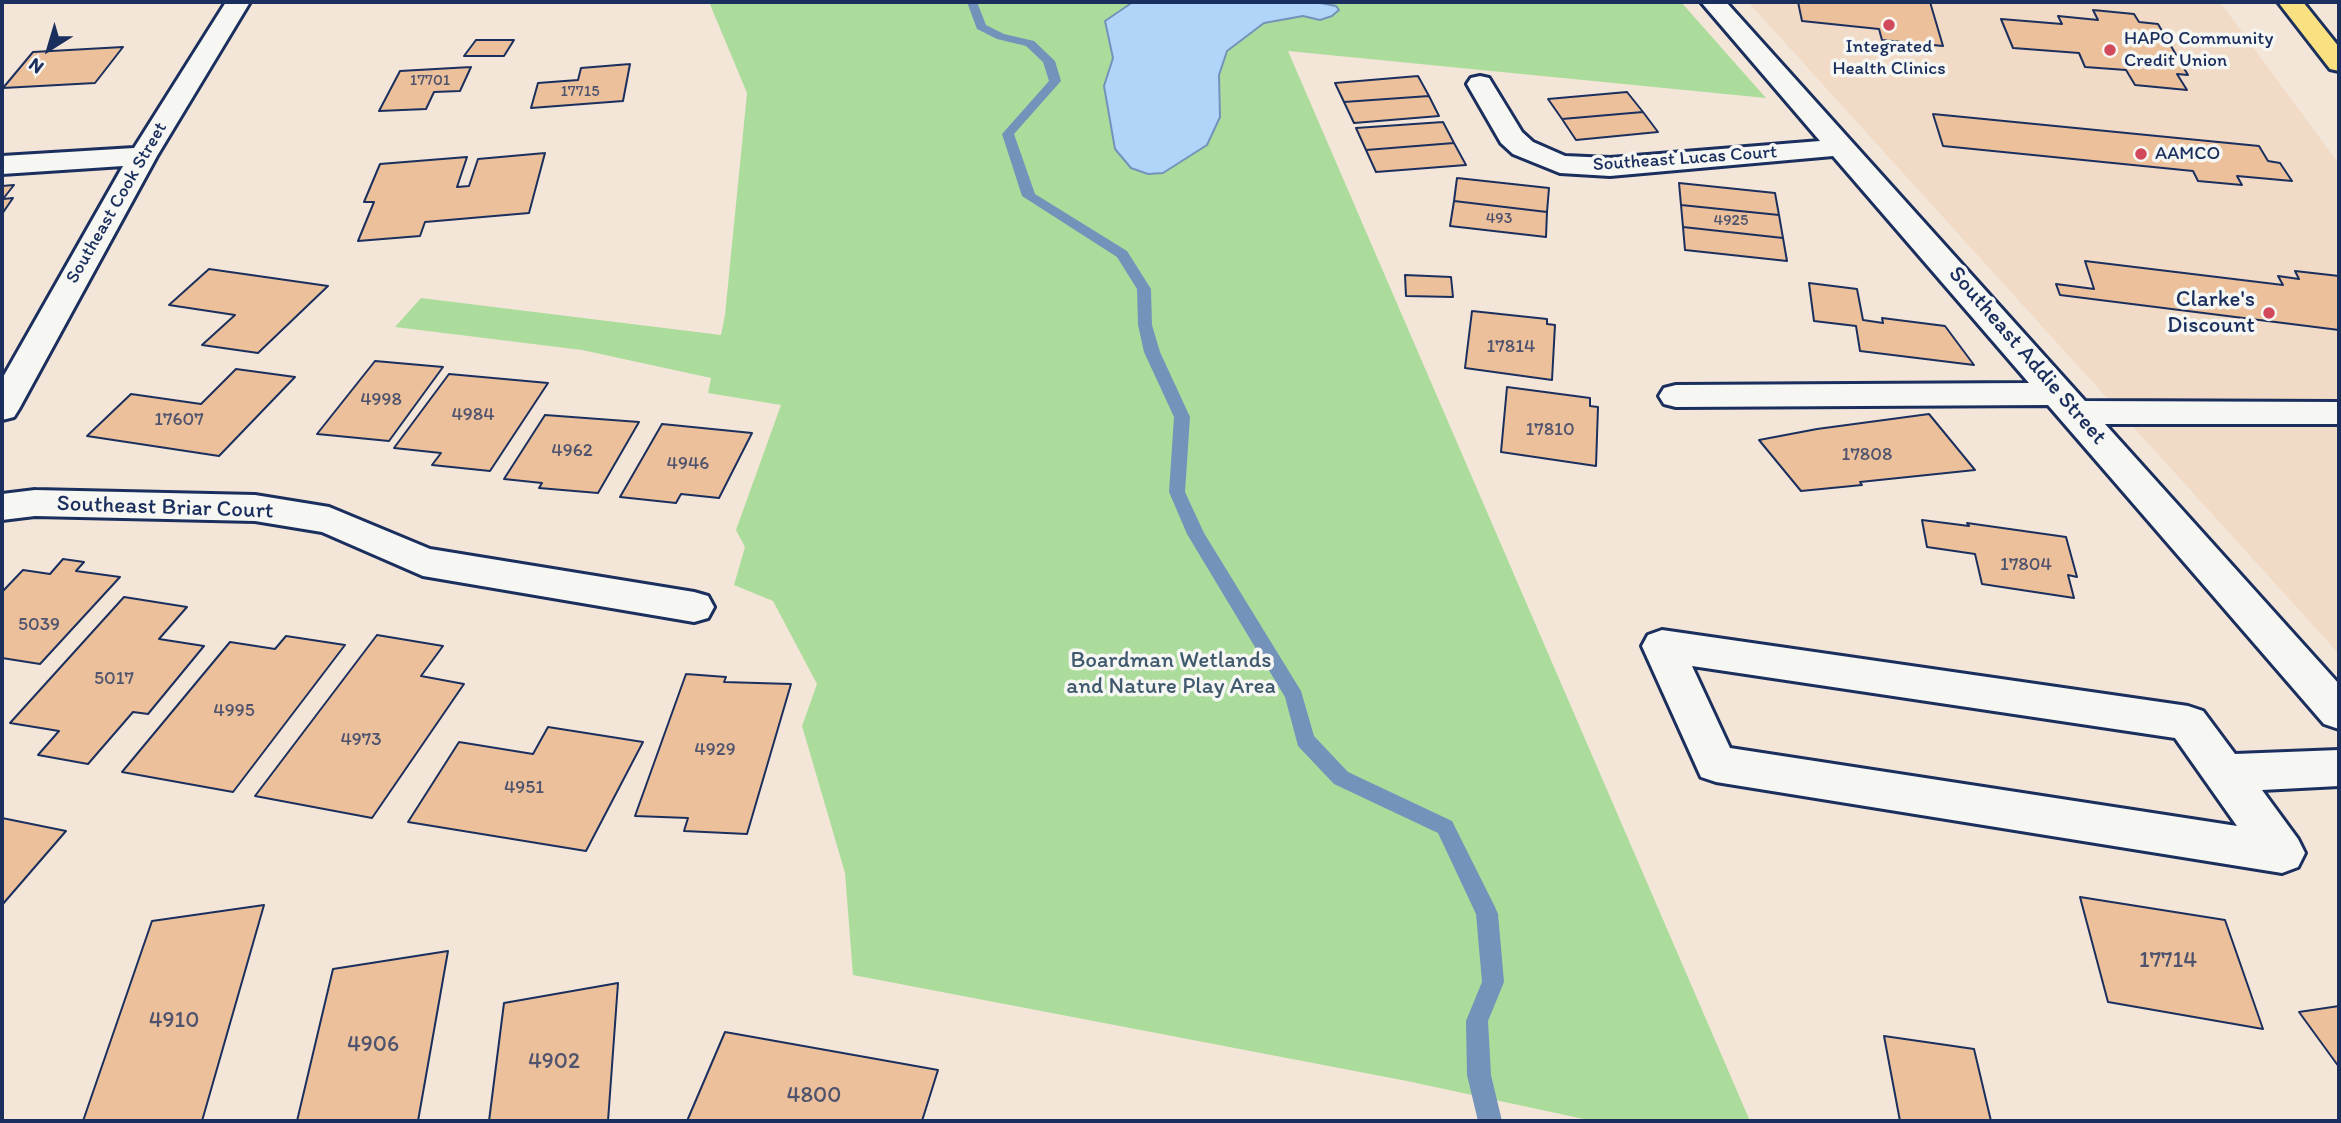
<!DOCTYPE html>
<style>
body{margin:0}
#map{position:relative;width:2341px;height:1123px;overflow:hidden;background:#f3e6d8;font-family:Itim,sans-serif}
canvas{display:block}
.frame{position:absolute;inset:0;border:4px solid #1b2f5e;pointer-events:none}
.north{position:absolute;left:14px;top:14px;width:70px;height:70px;-webkit-text-stroke:5px #f6f6f2;paint-order:stroke;rotate:217deg;font-size:19px;font-weight:700;line-height:28px;text-align:center;color:#1b2f5e}
.north::after{content:'';display:block;margin:auto;width:24px;height:32px;background:#1b2f5e;clip-path:polygon(50% 0,100% 100%,50% 72%,0 100%)}
</style>
<div id="map">
<canvas width="2341" height="1123"></canvas>
<div class="frame"></div>
<div class="north">N</div>
</div>
<script>
const ctx = document.querySelector('canvas').getContext('2d');
ctx.lineJoin = 'round';
function fill(path, color) {
  ctx.fillStyle = color;
  ctx.fill(path, 'evenodd');
}
function shape(rows) {
  const path = new Path2D();
  for (const r of rows) {
    path.moveTo(r[0], r[1]);
    for (let i = 2; i < r.length; i += 2) path.lineTo(r[i], r[i + 1]);
  }
  return path;
}
function strokePath(path, color, width, dash) {
  ctx.strokeStyle = color;
  ctx.lineWidth = width;
  ctx.lineCap = dash ? 'butt' : 'round';
  ctx.setLineDash(dash || []);
  ctx.stroke(path);
}
function label(font, color, halo, rows, align = 'center') {
  ctx.font = font + ' Itim,sans-serif';
  ctx.lineWidth = 7;
  ctx.setLineDash([]);
  ctx.textBaseline = 'middle';
  ctx.strokeStyle = halo;
  ctx.fillStyle = color;
  for (const [text, x, y, turn = 0] of rows) {
    ctx.save();
    ctx.translate(x, y);
    ctx.rotate((+turn || 0) * Math.PI / 180);
    ctx.textAlign = isNaN(turn) ? turn : align;
    if (halo) ctx.strokeText(text, 0, 0);
    ctx.fillText(text, 0, 0);
    ctx.restore();
  }
}
fill(shape([
 [1748,2,2220,2,2339,164,2339,654]
]), '#f1dbc6');
fill(shape([
 [709,2,1681,2,1766,98,1288,51,1750,1121,1593,1121,1407,1081,853,975,845,873,802,726,817,684,773,601,734,585,745,547,736,530,781,405,708,393,711,378,582,350,395,327,421,298,721,335,725,315,747,93]
]), '#acdc9c');
const water = shape([
 [1133,2,1315,2,1336,6,1339,10,1332,16,1320,20,1303,16,1264,23,1227,51,1219,75,1220,117,1207,145,1163,173,1148,174,1131,168,1115,149,1104,86,1113,58,1105,21,1133,2]
]);
fill(water, '#b0d5f9');
strokePath(water, '#7493bb', 2);
fill(shape([
 [967,2,977,2,986,25,1004,34,1034,41,1055,61,1061,81,1014,134,1035,194,1127,251,1151,289,1152,325,1160,352,1190,417,1185,492,1204,533,1301,691,1314,736,1348,772,1452,821,1495,907,1498,914,1504,982,1488,1021,1491,1075,1502,1121,1478,1121,1467,1075,1466,1021,1482,982,1476,914,1438,833,1334,784,1298,746,1285,697,1187,534,1169,492,1174,417,1144,352,1138,325,1137,289,1117,257,1022,196,1002,134,1049,81,1043,62,1026,46,997,39,977,29,967,2]
]), '#7493bb');
const building = shape([
 [1798,2,1930,2,1943,46,1882,40,1879,29,1802,21,1798,2],
 [2093,10,2134,14,2139,22,2158,24,2188,75,2177,74,2187,90,2135,85,2126,70,2085,67,2079,53,2013,48,2001,19,2062,24,2058,16,2098,20,2093,10],
 [476,40,514,40,504,56,464,56,476,40],
 [123,47,95,83,3,88,33,52,123,47],
 [630,64,623,101,531,108,538,83,578,80,581,68,630,64],
 [471,67,460,91,434,92,426,109,379,111,400,71,471,67],
 [1418,76,1429,96,1344,102,1335,83,1418,76],
 [1627,92,1643,112,1562,119,1548,99,1627,92],
 [1429,96,1439,116,1354,123,1344,102,1429,96],
 [1643,112,1658,132,1576,140,1562,119,1643,112],
 [1933,114,2259,146,2268,161,2280,163,2292,181,2237,176,2242,185,2198,181,2193,171,1943,146,1933,114],
 [1443,122,1454,143,1366,150,1356,128,1443,122],
 [1454,143,1466,165,1376,172,1366,150,1454,143],
 [545,153,529,213,425,222,420,236,358,241,374,202,364,202,380,164,467,157,457,187,469,186,478,159,545,153],
 [1457,178,1549,188,1547,212,1454,201,1457,178],
 [1679,183,1775,193,1779,215,1681,205,1679,183],
 [14,185,3,199,13,198,2,214,2,186,14,185],
 [1454,201,1547,212,1546,237,1450,226,1454,201],
 [1681,205,1779,215,1783,238,1683,227,1681,205],
 [1683,227,1783,238,1787,261,1685,250,1683,227],
 [2085,261,2283,285,2278,276,2299,279,2295,271,2339,276,2339,330,2060,295,2056,284,2094,289,2085,261],
 [209,269,328,286,258,353,202,345,235,315,169,305,209,269],
 [1405,275,1451,277,1453,297,1406,296,1405,275],
 [1809,283,1857,289,1863,320,1883,323,1882,318,1945,326,1974,365,1860,351,1856,326,1814,321,1809,283],
 [1472,311,1547,319,1547,324,1555,325,1552,380,1465,368,1472,311],
 [375,361,443,367,389,441,317,434,375,361],
 [236,369,295,377,219,456,87,436,131,394,201,404,236,369],
 [449,374,548,383,490,471,432,465,441,453,394,448,449,374],
 [1507,387,1590,398,1590,406,1598,407,1596,466,1501,452,1507,387],
 [1929,414,1975,470,1860,482,1862,485,1801,491,1759,440,1817,429,1929,414],
 [545,415,639,422,598,493,539,488,542,483,504,479,545,415],
 [662,424,752,433,719,498,681,494,676,503,620,497,662,424],
 [1922,520,1969,526,1967,523,2066,537,2077,577,2068,575,2074,598,1982,584,1975,554,1927,547,1922,520],
 [63,559,84,562,76,571,120,577,40,664,2,658,2,592,23,570,50,574,63,559],
 [124,597,187,607,159,639,204,646,148,714,133,712,88,764,38,755,59,731,10,723,124,597],
 [377,635,443,646,421,676,464,684,372,818,255,796,377,635],
 [286,636,345,645,233,792,122,772,230,642,275,649,286,636],
 [686,674,726,677,724,682,791,684,747,834,684,831,688,818,635,816,686,674],
 [548,727,643,742,586,851,408,822,459,742,533,754,548,727],
 [2,818,66,831,2,905,2,818],
 [2080,897,2225,920,2263,1029,2108,1002,2080,897],
 [264,905,202,1121,83,1121,152,921,264,905],
 [448,951,418,1121,297,1121,333,969,448,951],
 [618,983,608,1121,489,1121,504,1003,618,983],
 [2339,1006,2339,1067,2299,1012,2339,1006],
 [725,1032,938,1070,922,1121,687,1121,725,1032],
 [1884,1036,1974,1049,1991,1121,1900,1121,1884,1036]
]);
fill(building, '#ebc09b');
strokePath(building, '#1b2f5e', 2);
const minor = shape([
 [226,2,250,2,157,156,19,409,14,417,2,420,2,379,123,166,2,174,2,156,134,148,226,2],
 [1701,2,1726,2,2085,401,2339,402,2339,424,2105,424,2339,684,2339,729,2324,724,2048,405,1676,407,1664,404,1659,396,1664,388,1676,385,2029,383,1833,156,1610,176,1560,173,1513,154,1501,143,1467,84,1471,78,1480,76,1489,78,1522,132,1533,142,1565,156,1610,158,1820,141,1701,2],
 [35,490,255,495,329,507,430,549,694,592,708,596,714,607,708,618,694,622,423,576,322,532,255,521,35,516,2,520,2,494,35,490],
 [1662,630,2188,706,2203,711,2235,754,2339,750,2339,786,2262,790,2298,839,2305,853,2298,867,2282,873,1716,782,1701,777,1642,646,1648,635,1662,630],
 [1692,666,2175,738,2237,826,1730,748,1692,666]
]);
const major = shape([
 [2278,2,2303,2,2339,47,2339,71,2330,69,2278,2]
]);
strokePath(minor, '#1b2f5e', 6);
strokePath(major, '#1b2f5e', 6);
fill(minor, '#f6f6f2');
fill(major, '#f9e181');
for (const [x, y, r, color] of [
 [1889,25,7,"#d1495b"],
 [2110,50,7,"#d1495b"],
 [2141,154,7,"#d1495b"],
 [2269,313,7,"#d1495b"]
]) {
  const dot = new Path2D();
  dot.arc(x, y, r, 0, 2 * Math.PI);
  ctx.fillStyle = color;
  ctx.fill(dot);
  strokePath(dot, '#f6f6f2', 2.5);
}
label('16px', '#4f536d', null, [
 ["17701",430,81],
 ["17715",580,92],
 ["493",1499,219],
 ["4925",1731,221]
]);
label('19px', '#1b2f5e', '#f6f6f2', [
 ["HAPO Community",2124,39],
 ["Credit Union",2124,61],
 ["Integrated",1889,47,"center"],
 ["Health Clinics",1889,69,"center"],
 ["AAMCO",2155,154]
], 'left');
label('19px', '#1b2f5e', '#f6f6f2', [
 ["Southeast Lucas Court",1685,159,-4],
 ["Southeast Cook Street",117,203,-60]
]);
label('19px', '#4f536d', null, [
 ["17814",1511,347],
 ["4998",381,400],
 ["4984",473,415],
 ["17607",179,420],
 ["17810",1550,430],
 ["4962",572,451],
 ["17808",1867,455],
 ["4946",688,464],
 ["17804",2026,565],
 ["5039",39,625],
 ["5017",114,679],
 ["4995",234,711],
 ["4973",361,740],
 ["4929",715,750],
 ["4951",524,788]
]);
label('23px', '#1b2f5e', '#f6f6f2', [
 ["Clarke's",2255,300],
 ["Discount",2255,326]
], 'right');
label('23px', '#1b2f5e', '#f6f6f2', [
 ["Southeast Addie Street",2027,356,49],
 ["Southeast Briar Court",165,508,2]
]);
label('23px', '#3f5a6e', '#f6f6f2', [
 ["Boardman Wetlands",1171,661],
 ["and Nature Play Area",1171,687]
]);
label('23px', '#4f536d', null, [
 ["17714",2168,961],
 ["4910",174,1021],
 ["4906",373,1045],
 ["4902",554,1062],
 ["4800",814,1096]
]);
</script>
